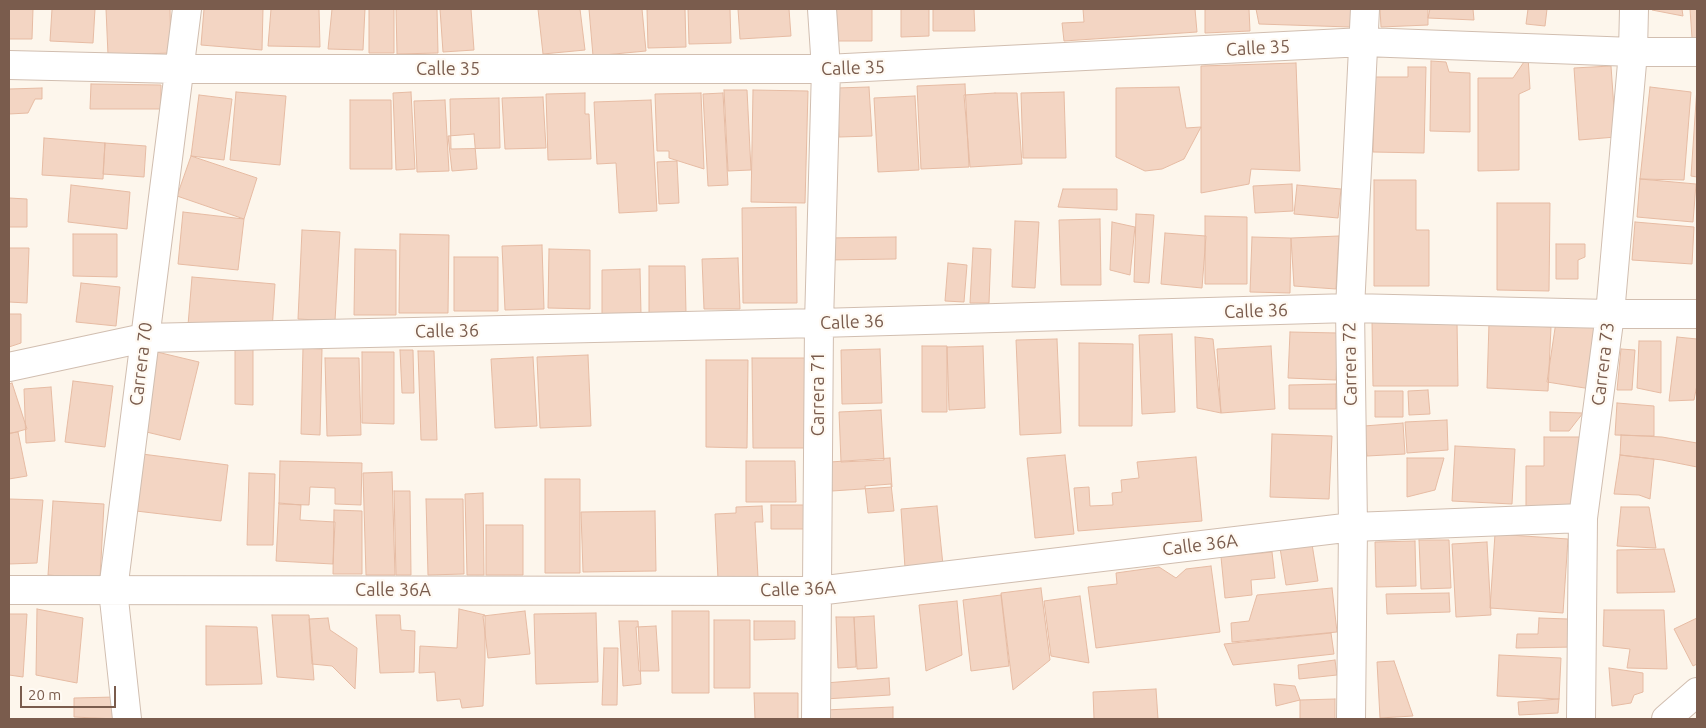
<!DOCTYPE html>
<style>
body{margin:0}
#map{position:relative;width:1706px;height:728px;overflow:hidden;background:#fdf6ec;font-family:Ubuntu,sans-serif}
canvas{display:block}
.frame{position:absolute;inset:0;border:10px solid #7a5c4d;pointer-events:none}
.scale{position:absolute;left:20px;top:686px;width:96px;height:22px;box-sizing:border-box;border:2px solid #7a5c4d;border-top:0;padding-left:6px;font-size:15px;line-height:18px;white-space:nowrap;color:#7a5c4d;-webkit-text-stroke:4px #fffaf3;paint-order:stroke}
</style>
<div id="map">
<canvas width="1706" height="728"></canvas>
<div class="frame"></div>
<div class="scale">20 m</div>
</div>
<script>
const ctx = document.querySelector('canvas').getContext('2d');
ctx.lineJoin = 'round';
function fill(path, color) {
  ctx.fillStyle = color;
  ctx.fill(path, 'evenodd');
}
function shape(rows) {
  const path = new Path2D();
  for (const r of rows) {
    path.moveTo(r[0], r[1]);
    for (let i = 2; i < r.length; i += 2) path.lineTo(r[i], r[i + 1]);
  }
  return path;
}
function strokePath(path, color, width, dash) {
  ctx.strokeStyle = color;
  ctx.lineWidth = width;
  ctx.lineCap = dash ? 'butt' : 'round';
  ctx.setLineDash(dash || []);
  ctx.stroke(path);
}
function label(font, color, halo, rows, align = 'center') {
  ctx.font = font + ' Ubuntu,sans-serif';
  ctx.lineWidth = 4.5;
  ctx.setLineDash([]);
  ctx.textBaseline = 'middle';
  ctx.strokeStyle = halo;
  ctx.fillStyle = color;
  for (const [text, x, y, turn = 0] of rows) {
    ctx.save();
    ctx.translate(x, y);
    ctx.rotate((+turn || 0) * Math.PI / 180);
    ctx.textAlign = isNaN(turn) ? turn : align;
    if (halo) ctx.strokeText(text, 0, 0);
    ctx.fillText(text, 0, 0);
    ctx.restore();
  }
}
const building = shape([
 [9,9,33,9,32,39,9,39,9,9],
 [52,9,95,9,93,43,50,41,52,9],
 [106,9,170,9,171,53,108,55,106,9],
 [204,9,263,9,262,50,201,45,204,9],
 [271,9,319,9,320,47,268,46,271,9],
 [332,9,365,9,363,50,328,49,332,9],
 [369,9,394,9,394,53,369,53,369,9],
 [396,9,437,9,438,53,397,54,396,9],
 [440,9,471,9,474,50,443,52,440,9],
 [538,9,580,9,585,50,543,54,538,9],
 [589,9,642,9,646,51,593,56,589,9],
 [647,9,685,9,686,47,648,48,647,9],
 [688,9,730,9,731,43,689,44,688,9],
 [738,9,789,9,791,36,740,39,738,9],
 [833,9,872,9,872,41,833,41,833,9],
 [901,9,929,9,929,36,901,37,901,9],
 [933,9,974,9,975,31,933,31,933,9],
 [1083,9,1195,9,1197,32,1064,41,1062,23,1084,22,1083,9],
 [1205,9,1249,9,1250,31,1205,33,1205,9],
 [1256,9,1351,9,1350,27,1259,24,1256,9],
 [1380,9,1428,9,1428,25,1381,27,1380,9],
 [1430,9,1473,9,1474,20,1428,18,1430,9],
 [1528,9,1547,9,1545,26,1526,24,1528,9],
 [1652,9,1682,9,1683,16,1652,10,1652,9],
 [1690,9,1697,9,1697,38,1692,38,1690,9],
 [1528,56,1530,89,1519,94,1519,170,1478,171,1478,78,1513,78,1528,56],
 [1431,61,1446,62,1449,72,1470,73,1470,132,1430,131,1431,61],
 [1296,63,1300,171,1251,169,1249,184,1201,193,1201,66,1296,63],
 [1611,66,1616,137,1579,140,1574,68,1611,66],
 [1408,67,1426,67,1424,153,1373,152,1375,77,1408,77,1408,67],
 [91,84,161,85,161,109,90,109,91,84],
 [965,84,969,167,921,169,917,86,965,84],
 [869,87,872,136,839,137,837,88,869,87],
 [1179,87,1186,128,1201,127,1184,159,1162,169,1145,171,1116,157,1116,88,1179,87],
 [1650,87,1691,92,1684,180,1640,179,1650,87],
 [1697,87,1697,177,1691,176,1697,87],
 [42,88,42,99,35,99,28,113,9,114,9,89,42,88],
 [724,90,747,90,751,170,728,171,724,90],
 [753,90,808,91,805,203,751,202,753,90],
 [236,92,286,96,280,165,230,160,236,92],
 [411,92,415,169,396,170,393,93,411,92],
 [1064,92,1066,158,1023,158,1021,93,1064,92],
 [585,93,585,114,589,114,591,159,548,160,546,94,585,93],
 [701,93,704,169,669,158,669,151,657,151,655,94,701,93],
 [723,93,728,185,708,186,703,94,723,93],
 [995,93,1017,93,1022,164,970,167,964,95,995,93],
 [199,95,232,99,224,160,191,156,199,95],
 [915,96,919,170,878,172,874,98,915,96],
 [543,97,546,148,505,149,502,98,543,97],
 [499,98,500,148,451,149,450,99,499,98],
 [350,100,391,100,392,169,350,169,350,100],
 [445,100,449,171,417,172,414,101,445,100],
 [651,100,657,211,619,213,616,163,597,164,594,102,651,100],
 [474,134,477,169,452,171,448,136,474,134],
 [44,138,105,143,103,179,42,175,44,138],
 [105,143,146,146,144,177,103,174,105,143],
 [191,156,257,178,244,219,177,196,191,156],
 [677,161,679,203,659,204,657,162,677,161],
 [1640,179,1696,184,1693,222,1637,217,1640,179],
 [1374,180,1416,180,1416,230,1429,230,1429,286,1374,286,1374,180],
 [1292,184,1293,211,1255,213,1253,186,1292,184],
 [71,185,130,192,127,229,68,222,71,185],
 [1297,185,1341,189,1338,218,1294,214,1297,185],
 [1063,189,1117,189,1117,210,1058,207,1063,189],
 [9,198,27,199,27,227,9,227,9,198],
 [1497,203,1550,203,1549,291,1497,290,1497,203],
 [796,207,797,303,743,303,742,208,796,207],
 [183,212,244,219,238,270,178,264,183,212],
 [1136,214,1154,215,1149,283,1134,282,1136,214],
 [1205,216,1247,217,1247,284,1205,284,1205,216],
 [1100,219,1101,285,1061,285,1059,220,1100,219],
 [1015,221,1039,222,1035,288,1012,287,1015,221],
 [1112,222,1135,227,1130,275,1110,270,1112,222],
 [1635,222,1694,227,1692,264,1632,260,1635,222],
 [302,230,340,232,335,321,298,319,302,230],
 [1165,233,1206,236,1202,288,1161,284,1165,233],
 [73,234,117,234,117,277,73,276,73,234],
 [400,234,449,235,448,313,399,313,400,234],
 [1339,236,1336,289,1294,286,1291,238,1339,236],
 [896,237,896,259,828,260,827,238,896,237],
 [1252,237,1291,238,1290,293,1250,292,1252,237],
 [1556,244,1585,244,1585,257,1578,260,1578,279,1556,279,1556,244],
 [542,245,544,309,505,310,502,246,542,245],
 [9,248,29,248,27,303,9,302,9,248],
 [973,248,991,249,989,303,970,303,973,248],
 [355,249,396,250,396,315,354,315,355,249],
 [549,249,590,250,590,309,548,308,549,249],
 [454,257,498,257,498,311,454,311,454,257],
 [738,258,740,309,704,309,702,259,738,258],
 [948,263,967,265,964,302,945,301,948,263],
 [649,266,685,266,686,313,649,313,649,266],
 [640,269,641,314,602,314,602,270,640,269],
 [192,277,275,284,272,331,188,325,192,277],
 [81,283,120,287,116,326,76,322,81,283],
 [9,314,21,314,21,343,9,347,9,314],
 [1557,315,1599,326,1591,389,1547,382,1557,315],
 [1457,321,1458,386,1373,386,1372,322,1457,321],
 [1489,323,1551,327,1548,391,1487,388,1489,323],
 [1290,332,1338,333,1336,380,1288,378,1290,332],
 [1172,334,1175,412,1142,414,1139,335,1172,334],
 [1195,337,1213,339,1221,413,1197,408,1195,337],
 [1677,337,1697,339,1697,385,1694,400,1669,401,1677,337],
 [1057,339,1061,433,1020,435,1016,340,1057,339],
 [1639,341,1661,341,1661,393,1637,388,1639,341],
 [1079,343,1133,344,1132,426,1079,426,1079,343],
 [922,346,947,346,947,412,922,412,922,346],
 [983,346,985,408,949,410,947,347,983,346],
 [1271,346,1275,409,1221,413,1217,349,1271,346],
 [235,348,253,348,253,405,235,404,235,348],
 [303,348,322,349,320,435,301,434,303,348],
 [880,349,882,403,842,404,841,350,880,349],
 [1621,349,1635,350,1632,390,1617,390,1621,349],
 [400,350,413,350,414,393,402,393,400,350],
 [418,351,434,351,437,440,421,440,418,351],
 [157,352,199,362,180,440,138,430,157,352],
 [362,352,394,352,394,424,362,423,362,352],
 [588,355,591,426,540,428,537,357,588,355],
 [533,357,537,426,495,428,491,359,533,357],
 [325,358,359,358,361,435,327,436,325,358],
 [752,358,809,358,809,448,753,448,752,358],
 [706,360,748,360,747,448,706,447,706,360],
 [73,381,113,386,105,447,65,442,73,381],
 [12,383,27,429,9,434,9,384,12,383],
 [1336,384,1336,409,1289,409,1289,385,1336,384],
 [51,387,55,441,26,443,24,389,51,387],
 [1428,390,1430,414,1409,415,1408,391,1428,390],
 [1375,391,1403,391,1403,417,1375,417,1375,391],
 [1617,403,1654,406,1654,436,1615,435,1617,403],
 [881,410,884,460,841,462,839,412,881,410],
 [1550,412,1583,413,1569,431,1550,431,1550,412],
 [1447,420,1448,450,1407,453,1405,422,1447,420],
 [1403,423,1405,454,1367,456,1364,426,1403,423],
 [18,432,27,476,9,479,9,433,18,432],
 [1272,434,1332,436,1329,499,1270,497,1272,434],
 [1621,435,1662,437,1697,443,1697,467,1662,460,1620,455,1621,435],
 [1544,437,1584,437,1582,511,1526,513,1526,466,1544,466,1544,437],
 [1455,446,1515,449,1512,504,1452,501,1455,446],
 [142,454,228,465,221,521,136,511,142,454],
 [1065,455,1074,534,1035,538,1027,458,1065,455],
 [1620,455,1654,459,1650,499,1639,495,1614,494,1620,455],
 [1196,457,1202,521,1078,531,1074,488,1089,487,1090,506,1113,505,1112,493,1122,492,1121,480,1139,478,1137,462,1196,457],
 [890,458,892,487,832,491,830,462,890,458],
 [1407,458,1444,458,1435,490,1407,497,1407,458],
 [280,461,362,463,361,505,335,504,335,488,310,487,309,505,279,504,280,461],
 [746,461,795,461,796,502,746,502,746,461],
 [392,472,395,575,366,575,363,473,392,472],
 [249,473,275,474,273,545,247,545,249,473],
 [545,479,580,479,580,573,545,573,545,479],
 [891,484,894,511,868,513,865,486,891,484],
 [394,491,410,491,411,575,396,575,394,491],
 [483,493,484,575,467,575,465,494,483,493],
 [9,499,43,500,37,563,9,564,9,499],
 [426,499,463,499,464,574,428,575,426,499],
 [53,501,104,504,100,579,48,575,53,501],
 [279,503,301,505,300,520,335,522,333,564,276,561,279,503],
 [771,505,804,505,804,529,771,529,771,505],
 [762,506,763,522,755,522,758,577,718,579,715,514,736,513,736,507,762,506],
 [937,506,943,565,905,568,901,509,937,506],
 [1621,507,1649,507,1656,548,1617,546,1621,507],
 [334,510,362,511,362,574,333,574,334,510],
 [655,511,656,571,583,572,581,512,655,511],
 [486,525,523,525,523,575,486,575,486,525],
 [1495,534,1568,539,1563,613,1490,608,1495,534],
 [1419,540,1449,540,1451,588,1421,589,1419,540],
 [1415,541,1416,586,1376,587,1375,542,1415,541],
 [1487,542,1491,615,1456,617,1452,544,1487,542],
 [1312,544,1318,581,1286,585,1280,548,1312,544],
 [1664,549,1675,592,1617,593,1617,550,1664,549],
 [1272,552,1275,578,1251,580,1252,595,1225,598,1221,557,1272,552],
 [1211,566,1220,632,1096,648,1088,587,1117,584,1116,573,1159,567,1176,578,1186,569,1211,566],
 [1041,588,1050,660,1013,690,1001,593,1041,588],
 [1332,588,1337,632,1232,642,1231,623,1249,621,1257,595,1332,588],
 [1449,593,1450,612,1387,614,1386,594,1449,593],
 [1001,595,1009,666,971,671,963,600,1001,595],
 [1080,596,1089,663,1051,656,1044,601,1080,596],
 [957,601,962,655,926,671,919,605,957,601],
 [37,609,83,618,77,683,36,675,37,609],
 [459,609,485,615,485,660,483,706,462,708,460,699,437,701,435,672,419,673,420,646,457,648,459,609],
 [1604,610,1664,610,1667,669,1627,668,1630,649,1603,646,1604,610],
 [525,611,530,654,488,658,483,616,525,611],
 [672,611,709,611,709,693,672,693,672,611],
 [596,613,598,682,536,684,534,614,596,613],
 [9,614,27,614,23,677,9,675,9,614],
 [272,615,309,615,314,680,277,677,272,615],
 [376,615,400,615,401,630,415,631,414,672,380,673,376,615],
 [874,616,877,668,857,669,854,617,874,616],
 [836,617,854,617,856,667,838,668,836,617],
 [328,618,330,630,357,648,355,689,332,666,312,664,309,619,328,618],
 [1539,618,1568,619,1574,647,1516,648,1517,634,1538,634,1539,618],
 [1697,618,1697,664,1693,666,1674,629,1697,618],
 [714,620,750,620,750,688,714,688,714,620],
 [619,621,638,621,641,684,623,686,619,621],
 [754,621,795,621,795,639,754,640,754,621],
 [206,626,257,627,262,684,206,685,206,626],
 [656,626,659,671,639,671,636,627,656,626],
 [1331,633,1334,654,1233,665,1224,644,1331,633],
 [604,648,618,648,617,705,602,705,604,648],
 [1499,655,1561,658,1559,699,1497,696,1499,655],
 [1335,660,1337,675,1299,679,1298,665,1335,660],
 [1394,661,1413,716,1380,718,1377,662,1394,661],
 [1609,668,1643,673,1643,692,1634,695,1631,703,1612,706,1609,668],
 [889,678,890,695,825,699,825,683,889,678],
 [1274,684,1295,686,1300,700,1276,706,1274,684],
 [1156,689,1158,719,1094,719,1093,692,1156,689],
 [754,693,798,693,798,719,755,719,754,693],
 [115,697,116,719,74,717,74,698,115,697],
 [1335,699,1335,719,1300,719,1300,700,1335,699],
 [1559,699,1558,713,1519,715,1518,702,1559,699],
 [893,707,893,719,826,719,825,710,893,707]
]);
fill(building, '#f3d5c3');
strokePath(building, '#e6bba3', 1);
const minor = shape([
 [9,65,180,69,826,69,1364,42,1633,52,1697,52],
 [9,367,144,338,819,323,1350,308,1610,314,1697,314],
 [9,590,817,591,1353,527,1583,518],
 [127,719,113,590,187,9],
 [816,719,819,323,826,69,822,9],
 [1351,719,1353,527,1350,308,1365,9],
 [1581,719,1583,518,1610,314,1633,52,1634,9],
 [1666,719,1697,692]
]);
strokePath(minor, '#d1beb0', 30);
strokePath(minor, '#fff', 28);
label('18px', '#7a5c4d', '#fffaf3', [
 ["Calle 35",1258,48,-3],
 ["Calle 35",853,68,-2],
 ["Calle 35",448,69],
 ["Calle 36",1256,311,-2],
 ["Calle 36",852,322,-2],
 ["Calle 36",447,331,-1],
 ["Carrera 70",141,364,-83],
 ["Carrera 72",1350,364,-91],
 ["Carrera 73",1603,364,-83],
 ["Carrera 71",818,394,-90],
 ["Calle 36A",1200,545,-7],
 ["Calle 36A",798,589,-2],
 ["Calle 36A",393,590]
]);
</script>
